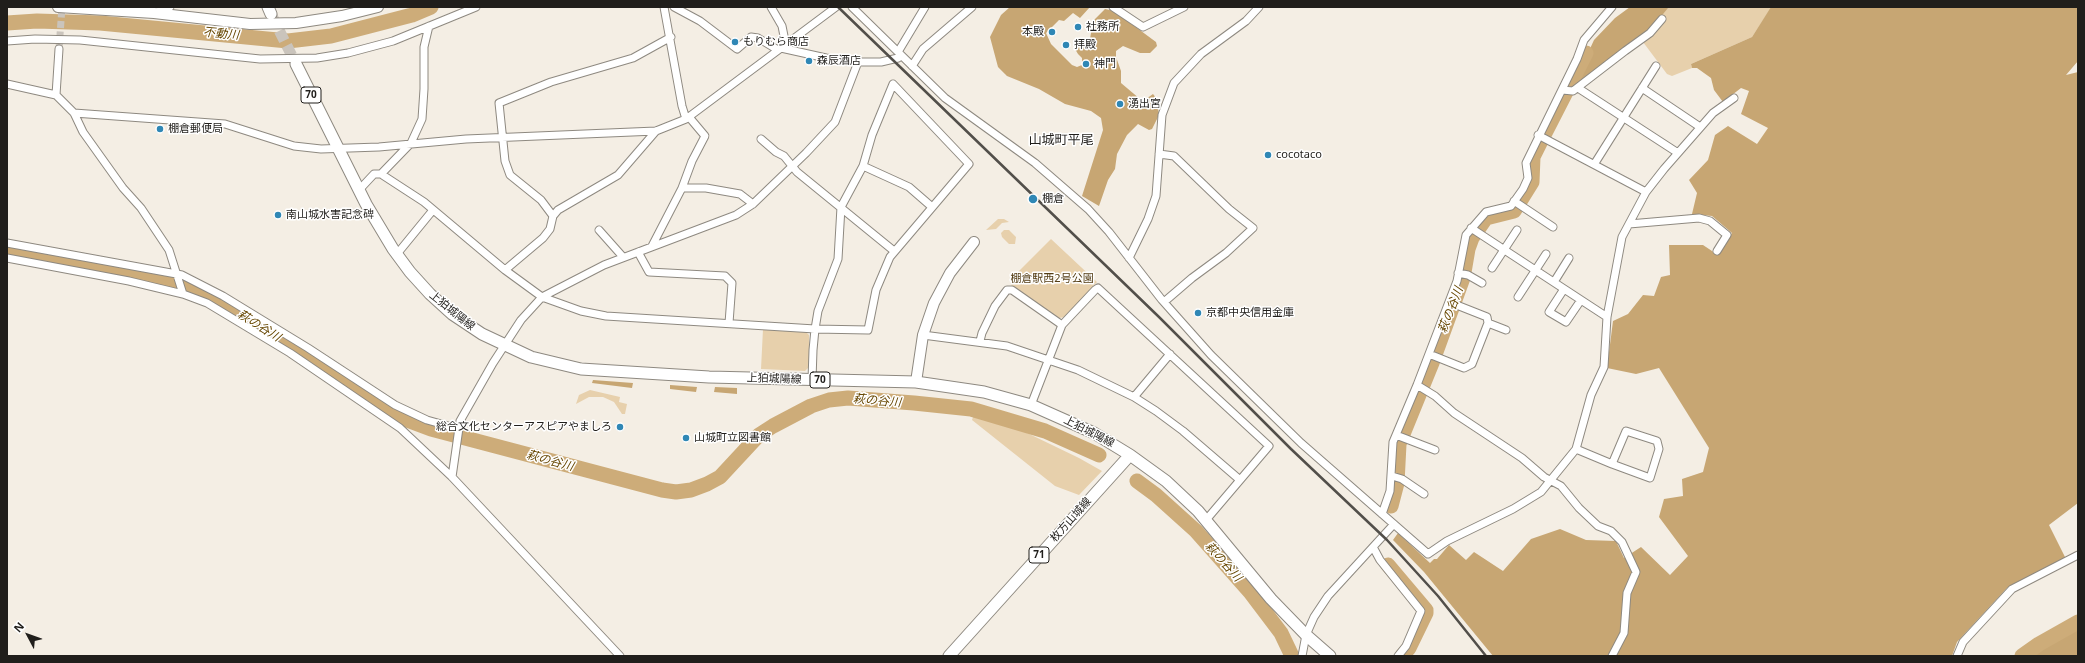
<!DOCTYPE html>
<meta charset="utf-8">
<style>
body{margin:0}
#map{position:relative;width:2085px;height:663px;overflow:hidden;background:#f4eee4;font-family:"Noto Sans",sans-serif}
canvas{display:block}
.frame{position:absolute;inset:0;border:8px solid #201e1b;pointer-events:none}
.north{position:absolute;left:8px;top:615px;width:40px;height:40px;-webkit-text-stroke:3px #fff;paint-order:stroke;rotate:311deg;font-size:11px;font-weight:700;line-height:16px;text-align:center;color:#201e1b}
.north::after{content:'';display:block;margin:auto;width:14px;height:18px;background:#201e1b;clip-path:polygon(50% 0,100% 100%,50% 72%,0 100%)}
</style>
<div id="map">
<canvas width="2085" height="663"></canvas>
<div class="frame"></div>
<div class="north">N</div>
</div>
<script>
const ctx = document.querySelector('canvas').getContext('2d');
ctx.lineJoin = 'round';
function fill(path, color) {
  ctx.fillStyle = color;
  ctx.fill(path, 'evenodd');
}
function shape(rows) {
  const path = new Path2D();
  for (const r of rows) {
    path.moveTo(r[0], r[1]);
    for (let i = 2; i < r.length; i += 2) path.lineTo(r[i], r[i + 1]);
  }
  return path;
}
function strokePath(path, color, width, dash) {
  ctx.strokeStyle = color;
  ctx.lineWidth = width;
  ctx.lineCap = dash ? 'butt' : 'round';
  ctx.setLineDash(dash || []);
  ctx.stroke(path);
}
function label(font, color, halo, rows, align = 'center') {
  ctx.font = font + ' "Noto Sans","Noto Sans JP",sans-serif';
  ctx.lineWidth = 3;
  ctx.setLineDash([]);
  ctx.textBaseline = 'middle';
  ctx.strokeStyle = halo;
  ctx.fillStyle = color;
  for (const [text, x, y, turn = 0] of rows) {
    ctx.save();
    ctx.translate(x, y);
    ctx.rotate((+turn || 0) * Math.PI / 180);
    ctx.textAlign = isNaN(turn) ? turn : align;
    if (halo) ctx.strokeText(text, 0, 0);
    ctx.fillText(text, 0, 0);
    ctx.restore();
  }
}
fill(shape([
 [1669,7,1771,7,1771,8,1752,37,1691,64,1692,68,1672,76,1667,74,1640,38],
 [998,219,1004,219,1009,222,1002,223,996,229,986,230],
 [1004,230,1009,230,1016,237,1015,244,1009,244,1002,237,1001,233],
 [1051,239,1097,282,1065,317,1059,318,1011,285,1017,276,1016,274],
 [763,329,806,332,809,335,809,367,805,371,761,369],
 [590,390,620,397,619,402,627,404,625,414,622,414,614,402,603,397,589,397,576,404,579,395],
 [974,414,1021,430,1079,458,1102,471,1079,495,1055,486,972,420]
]), '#e7d0ac');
fill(shape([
 [1010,7,1090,7,1080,18,1073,13,1064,21,1059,20,1046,33,1051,44,1072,65,1077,67,1082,65,1082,58,1078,54,1075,49,1079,41,1088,41,1090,39,1093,21,1105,9,1114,11,1156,42,1157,46,1150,53,1140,53,1123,46,1116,51,1116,57,1121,71,1121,83,1140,99,1146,99,1153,94,1157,99,1159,115,1152,129,1149,130,1138,124,1127,135,1117,154,1115,169,1108,180,1099,206,1082,196,1103,130,1101,118,1091,111,1065,104,1039,89,1007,76,998,67,990,37,1001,15],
 [1630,7,1669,7,1647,33,1581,81,1576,79,1594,40,1615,18],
 [1771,7,2078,7,2078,61,2066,75,2078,72,2078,503,2049,525,2066,559,2007,588,1957,642,1952,656,1493,656,1424,572,1393,540,1398,533,1430,563,1434,559,1437,559,1449,545,1466,560,1474,552,1503,571,1531,539,1560,529,1586,540,1616,541,1624,558,1641,547,1670,575,1688,556,1659,517,1664,499,1683,496,1682,479,1703,472,1709,448,1659,368,1636,374,1607,368,1613,321,1628,314,1643,295,1654,296,1661,277,1670,275,1669,245,1703,245,1718,255,1732,233,1712,216,1692,214,1697,193,1689,180,1708,160,1715,135,1728,126,1757,144,1768,128,1741,114,1749,91,1741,88,1723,102,1714,90,1711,78,1697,68,1692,68,1691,64,1752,37],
 [593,380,633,383,632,388,592,383],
 [670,385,697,387,696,392,670,389],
 [715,387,737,388,737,394,714,392],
 [2078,628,2078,656,2031,656,2042,648]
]), '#c7a673');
strokePath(shape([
 [7,23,37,21,100,23,288,41,331,36,412,15,431,7],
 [1545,133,1586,53],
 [7,251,185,284,200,290,260,326,346,380,380,405,407,420,431,429,662,490,676,492,691,490,707,484,720,477,759,435,773,426,811,406,829,400,848,398,914,403,971,409,1045,431,1099,455],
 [1137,481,1156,495,1196,531,1250,592,1281,633,1292,656],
 [1391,506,1397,483,1399,444,1432,363,1463,278,1468,249,1472,238,1486,218,1514,211,1532,182,1533,157,1541,141],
 [1388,565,1426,610,1426,613,1409,648,1402,656],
 [2022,656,2039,644,2078,622]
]), '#cdac79', 15);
strokePath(shape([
 [59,49,62,7]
]), '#cac4bc', 7, [7, 3.5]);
strokePath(shape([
 [272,16,296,64]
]), '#cac4bc', 11, [11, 5.5]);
const street = shape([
 [664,7,682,106,686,119],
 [674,7,700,21,737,49,751,37,758,38,778,50],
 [771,7,782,26,784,36,781,48,826,58,858,62],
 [852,7,945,98,1035,163,1088,209,1109,232,1162,300,1211,355,1301,443,1428,554,1447,541,1513,509,1541,492,1576,449,1591,395,1604,367,1607,317,1622,237,1646,192,1664,169,1713,113,1734,98],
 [1113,7,1143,27,1184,7],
 [157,12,170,7],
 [7,41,35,39,80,40,260,59,317,58,348,53,393,41,476,7],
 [59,49,56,95,74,113,83,132,123,188,141,208,169,250,183,294,207,303,290,353,400,428,452,477,620,656],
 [898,52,925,7],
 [912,66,923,49,972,7],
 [7,84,56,95],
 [1578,88,1678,153],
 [1642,88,1700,127],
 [1562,90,1573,91,1625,51,1650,33,1662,19],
 [74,113,225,124,294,146,321,149,379,147,466,139,656,131,686,119,836,7],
 [1538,135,1646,192],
 [761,139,776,152,784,156,797,172,894,251],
 [1159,154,1174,156,1229,209,1253,228,1226,253,1192,278,1164,302],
 [1595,163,1656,66],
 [863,166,909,187,932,207],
 [381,174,411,143,422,119,424,89,424,47,429,26],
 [682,188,692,161,705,136,689,117],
 [359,190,374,174,381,174,424,202,505,270,542,297,581,311,606,316,702,322,815,329,868,330,876,290,890,257,969,164,893,84,872,135,863,166,841,207,838,259,818,311,815,329,813,350,812,380],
 [1514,201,1553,227],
 [553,216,541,200,510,175,505,161,499,103,551,82,633,58,671,37],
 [1629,224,1699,218,1710,221,1727,235,1717,251],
 [1471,228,1607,317],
 [599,230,623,257],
 [7,243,182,275,223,296,308,348,395,405,427,420,459,429],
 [652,246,682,188,706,188,740,194,753,204],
 [638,252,649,272,725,276,732,283,729,323],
 [397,254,433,210],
 [7,258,129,281,183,294],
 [1129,258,1148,219,1156,196,1162,115,1174,83,1201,54,1246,21,1259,7],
 [1492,268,1517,230],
 [505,270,543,238,550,229,553,216,558,210,618,175,656,131],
 [1458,273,1468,275,1482,283],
 [1554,282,1569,258],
 [1564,289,1549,312,1566,322,1581,300],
 [1518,297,1546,254],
 [1488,323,1506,330],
 [923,335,1007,346,1078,370,1134,397,1156,411,1183,431,1240,480],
 [980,341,982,333,995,306,1007,290,1012,290,1062,325],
 [1429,354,1464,368,1472,364,1488,323,1487,317,1449,302],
 [1417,385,1435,396,1454,413,1522,458,1544,477,1561,486,1579,508,1598,526,1611,531,1622,542,1636,572,1627,593,1624,633,1612,656],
 [1134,397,1170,354],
 [1031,405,1062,325,1095,290,1098,288,1269,446,1206,520],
 [1396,435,1435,450],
 [1576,449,1612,464,1650,478,1659,449,1657,441,1626,431,1612,464],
 [1392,476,1402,479,1424,494],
 [452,477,460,421,493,363,521,320,542,297,604,265,736,215,753,204,806,153,835,122,858,62,881,62,898,58,901,56],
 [1382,514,1390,491,1393,442,1417,385,1457,281,1466,235,1486,212,1511,206,1523,189,1528,178,1526,163,1577,59,1584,40,1612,7],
 [1373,547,1380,560,1421,611,1406,646,1398,656],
 [1302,656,1306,635,1314,617,1328,596,1394,524],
 [1957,656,1963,642,2012,589,2078,555]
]);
const secondary = shape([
 [58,7,154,13,250,24,296,23,342,16,378,7],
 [916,382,923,335,934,303,950,273,974,242]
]);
const primary = shape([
 [268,7,271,14],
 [296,64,366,204,393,249,410,272,430,294,452,314,482,334,531,357,581,369,709,377,916,382,984,392,1031,405,1094,433,1130,455,1166,481,1198,511,1271,599,1306,635,1330,656],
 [949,656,1130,455]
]);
strokePath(street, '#8e8980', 9);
strokePath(secondary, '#8e8980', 12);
strokePath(primary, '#8e8980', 13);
strokePath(street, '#fff', 7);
strokePath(secondary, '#fff', 10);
strokePath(primary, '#fff', 11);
strokePath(shape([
 [838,7,1159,317,1291,449,1387,540,1438,596,1486,656]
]), '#524f4a', 2.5);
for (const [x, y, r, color] of [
 [1078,27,4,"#2f87b5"],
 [1052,32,4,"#2f87b5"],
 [735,42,4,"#2f87b5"],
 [1066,45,4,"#2f87b5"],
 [809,61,4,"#2f87b5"],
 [1086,64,4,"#2f87b5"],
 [1120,104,4,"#2f87b5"],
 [160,129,4,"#2f87b5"],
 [1268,155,4,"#2f87b5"],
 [1033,199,5,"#2f87b5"],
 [278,215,4,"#2f87b5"],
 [1198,313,4,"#2f87b5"],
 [620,427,4,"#2f87b5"],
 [686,438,4,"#2f87b5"]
]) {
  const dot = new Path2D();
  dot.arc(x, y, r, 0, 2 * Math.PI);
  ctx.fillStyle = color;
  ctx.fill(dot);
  strokePath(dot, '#fff', 1.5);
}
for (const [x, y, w] of [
 [311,95,20],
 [820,380,20],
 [1039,555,20]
]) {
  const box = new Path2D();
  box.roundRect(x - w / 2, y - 8, w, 16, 3);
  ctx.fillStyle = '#fff';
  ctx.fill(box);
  strokePath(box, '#201e1b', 1);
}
label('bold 10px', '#201e1b', null, [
 ["70",311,95],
 ["70",820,380],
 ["71",1039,555]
]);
label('11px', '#201e1b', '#fff', [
 ["社務所",1086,27],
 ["本殿",1044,32,"right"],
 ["もりむら商店",743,42],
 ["拝殿",1074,45],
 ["森辰酒店",817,61],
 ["神門",1094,64],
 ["湧出宮",1128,104],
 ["棚倉郵便局",168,129],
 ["cocotaco",1276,155],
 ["棚倉",1042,199],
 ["南山城水害記念碑",286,215],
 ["京都中央信用金庫",1206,313],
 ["総合文化センターアスピアやましろ",612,427,"right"],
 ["山城町立図書館",694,438]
], 'left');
label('11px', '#543d14', '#fff', [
 ["棚倉駅西2号公園",1052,279]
]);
label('11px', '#201e1b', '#fff', [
 ["上狛城陽線",452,311,39],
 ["上狛城陽線",774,379,2],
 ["上狛城陽線",1089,432,27],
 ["枚方山城線",1071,520,-48]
]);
label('italic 12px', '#664601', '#fff', [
 ["不動川",221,34,5],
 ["萩の谷川",1451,310,-69],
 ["萩の谷川",259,326,32],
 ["萩の谷川",877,401,5],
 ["萩の谷川",550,461,15],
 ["萩の谷川",1223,562,48]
]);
label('13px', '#201e1b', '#fff', [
 ["山城町平尾",1061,140]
]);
</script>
